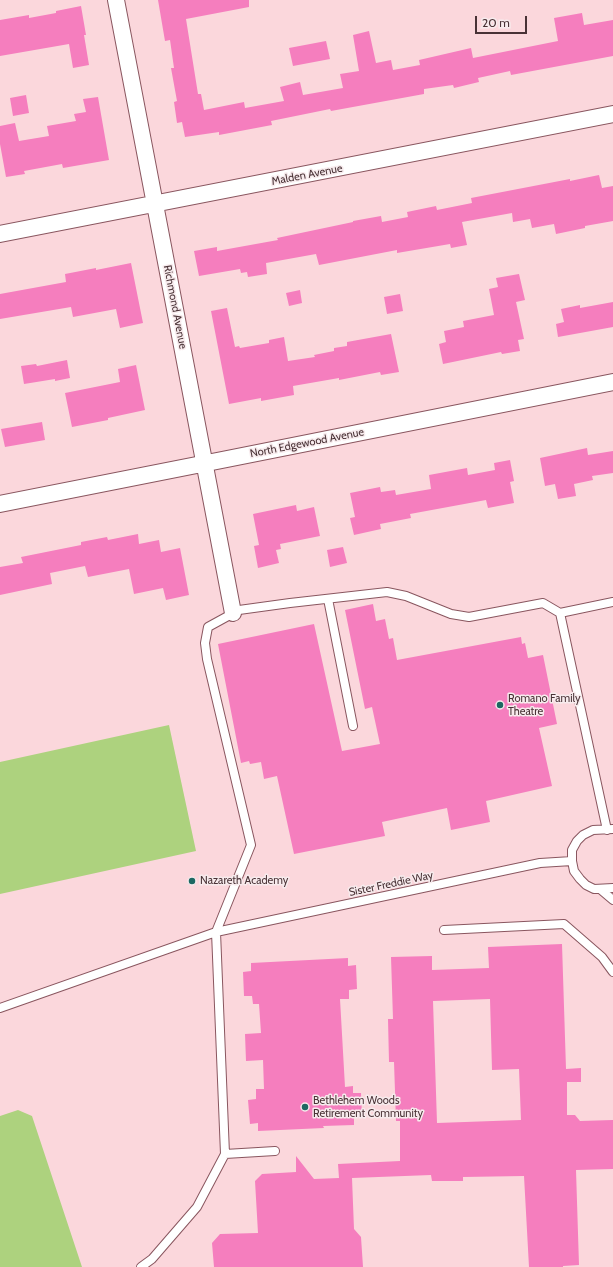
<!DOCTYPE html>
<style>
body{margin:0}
#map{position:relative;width:613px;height:1267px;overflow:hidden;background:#fbd7dc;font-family:Cabin,sans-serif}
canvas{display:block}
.scale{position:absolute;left:475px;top:16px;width:52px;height:18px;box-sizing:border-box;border:2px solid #493236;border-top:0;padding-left:5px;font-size:12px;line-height:14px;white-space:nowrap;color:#493236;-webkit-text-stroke:3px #f7ebed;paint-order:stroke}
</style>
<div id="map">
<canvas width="613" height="1267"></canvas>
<div class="scale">20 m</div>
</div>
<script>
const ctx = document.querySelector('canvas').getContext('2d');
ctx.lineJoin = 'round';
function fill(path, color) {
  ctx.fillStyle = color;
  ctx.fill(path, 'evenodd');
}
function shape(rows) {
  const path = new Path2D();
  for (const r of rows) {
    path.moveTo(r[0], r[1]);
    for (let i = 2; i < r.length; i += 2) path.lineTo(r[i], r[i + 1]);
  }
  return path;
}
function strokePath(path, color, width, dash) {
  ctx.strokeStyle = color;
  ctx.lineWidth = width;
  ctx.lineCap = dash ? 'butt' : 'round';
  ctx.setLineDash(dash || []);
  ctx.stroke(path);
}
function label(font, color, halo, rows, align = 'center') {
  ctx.font = font + ' Cabin,sans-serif';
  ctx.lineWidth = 3;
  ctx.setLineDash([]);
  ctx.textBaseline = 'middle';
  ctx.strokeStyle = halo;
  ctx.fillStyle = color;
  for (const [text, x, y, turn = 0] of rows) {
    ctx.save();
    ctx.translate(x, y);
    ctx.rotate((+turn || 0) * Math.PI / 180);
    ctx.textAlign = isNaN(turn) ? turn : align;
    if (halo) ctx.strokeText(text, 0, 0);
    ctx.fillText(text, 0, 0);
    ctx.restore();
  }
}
fill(shape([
 [169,725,196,851,0,894,0,762],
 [18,1110,32,1116,82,1267,0,1267,0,1116]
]), '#add27e');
fill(shape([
 [158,0,249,0,249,7,186,19,198,94,201,94,204,110,244,102,245,108,284,101,280,87,300,82,303,95,343,88,340,74,359,71,353,35,369,31,376,63,391,60,393,70,420,65,419,60,471,48,473,58,558,41,554,18,582,13,584,25,613,20,613,56,511,75,510,71,478,78,479,82,454,88,453,85,424,89,424,94,331,111,330,109,271,121,272,125,219,135,219,132,185,137,182,122,177,123,174,102,177,101,171,68,174,68,170,40,165,41],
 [81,6,86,35,84,35,89,65,73,68,69,44,0,56,0,20,29,15,29,18,56,13,56,11],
 [326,41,330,59,293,66,289,48],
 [26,95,29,113,13,116,10,98],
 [98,97,109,160,63,168,62,164,24,171,25,174,6,177,0,144,0,126,15,123,19,141,49,136,47,126,76,121,74,114,86,112,83,99],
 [599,175,602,188,613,186,613,221,585,226,585,228,556,234,554,224,532,228,530,219,513,222,512,213,462,222,467,245,451,248,450,244,397,253,397,250,319,265,316,254,266,263,267,274,248,277,247,272,241,273,240,269,199,276,194,251,217,247,217,251,278,240,277,238,353,222,353,221,381,216,382,222,408,217,407,212,436,206,437,210,472,203,471,198,570,179,570,181],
 [131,263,143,323,120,328,116,309,73,317,71,307,0,319,0,294,66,282,65,274,96,268,96,270],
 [519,274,525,300,516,302,524,339,518,340,520,351,502,354,501,352,443,364,439,344,446,342,444,331,464,327,463,321,494,315,489,289,498,287,496,278],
 [300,290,302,303,289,306,286,293],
 [400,294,403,311,387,314,384,297],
 [613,302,613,327,558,337,556,324,564,322,561,309,580,305,580,308],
 [227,308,235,347,239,346,240,348,269,343,269,340,284,337,288,361,315,357,314,355,334,351,334,348,347,346,347,342,391,334,399,372,381,375,380,372,339,380,339,378,293,386,294,395,261,401,261,398,229,404,211,311],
 [67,360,70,378,55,381,55,379,24,384,21,366,36,364,37,366],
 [136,365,145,410,108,418,108,420,72,427,65,393,120,382,118,369],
 [42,422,45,440,5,447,1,429],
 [587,448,588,455,613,451,613,473,592,476,593,480,574,484,576,496,558,499,555,484,545,486,540,458],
 [510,460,514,481,510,482,514,503,488,508,486,500,410,514,411,518,380,524,381,529,354,535,350,518,355,517,350,493,380,487,381,492,395,490,396,495,431,489,429,475,467,468,468,475,495,470,494,463],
 [296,505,297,511,314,507,320,536,280,544,281,549,276,550,279,563,258,568,254,546,259,545,253,514],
 [138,534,139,544,159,540,161,552,180,548,189,595,166,600,163,588,134,594,129,569,88,577,85,566,50,573,52,584,0,595,0,567,23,563,21,557,81,545,81,542,107,537,108,540],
 [343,547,347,563,330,567,327,550],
 [373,604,376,621,385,619,389,639,393,638,397,660,521,637,522,644,525,643,528,658,543,655,557,724,539,728,552,786,486,801,490,822,451,830,447,808,382,822,385,836,294,854,277,776,264,779,261,762,250,764,249,761,241,763,218,644,314,624,342,751,380,744,372,707,365,709,345,610],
 [562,944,566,1069,581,1068,581,1082,567,1082,567,1115,575,1115,580,1121,613,1120,613,1169,576,1170,579,1265,563,1266,563,1267,529,1267,524,1176,463,1177,463,1181,432,1181,431,1175,352,1178,354,1229,361,1237,363,1267,214,1267,212,1243,220,1234,258,1233,255,1181,262,1174,296,1172,296,1156,314,1179,339,1178,338,1164,400,1161,400,1121,396,1121,394,1062,389,1062,388,1019,393,1019,391,957,432,956,432,970,489,968,488,947],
 [490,999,492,1070,519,1069,521,1120,437,1123,433,1001],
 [348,958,348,966,356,965,357,989,349,990,349,999,340,999,345,1087,353,1086,353,1093,361,1093,362,1117,354,1118,354,1125,323,1126,324,1128,258,1131,258,1123,250,1124,248,1100,256,1099,256,1089,264,1089,263,1060,246,1061,245,1034,261,1033,259,1004,253,1004,252,996,244,996,243,972,251,971,251,963]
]), '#f57ebe');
const lane = shape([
 [328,599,353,726],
 [613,829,593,830,583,835,577,841,572,850,572,861,574,871,580,879,586,885,594,889,613,888],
 [607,830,560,613,613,602],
 [600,889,613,900],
 [444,930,564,924,602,957,613,972],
 [0,1008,216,932,540,863,572,861],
 [275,1151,225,1154,216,932,251,845,207,659,205,643,208,627,239,610,290,603,387,592,406,596,451,614,469,617,543,603,560,613],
 [141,1267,152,1259,197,1207,225,1154]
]);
const street = shape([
 [116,0,233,613],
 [0,234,613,114],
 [0,504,227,459,613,382]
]);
strokePath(lane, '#89565f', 10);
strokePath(street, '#89565f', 18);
strokePath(lane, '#fff', 8);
strokePath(street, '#fff', 16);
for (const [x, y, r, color] of [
 [500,705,4,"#1c6862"],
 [192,881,4,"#1c6862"],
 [305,1107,4,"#1c6862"]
]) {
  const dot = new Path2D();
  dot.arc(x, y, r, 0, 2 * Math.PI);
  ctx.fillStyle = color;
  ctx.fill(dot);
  strokePath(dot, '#f7ebed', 1.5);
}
label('11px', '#493236', '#f7ebed', [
 ["Malden Avenue",307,175,-11],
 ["Richmond Avenue",175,307,79],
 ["North Edgewood Avenue",307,443,-11],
 ["Sister Freddie Way",391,884,-12]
]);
label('11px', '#493236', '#f7ebed', [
 ["Romano Family",508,699],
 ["Theatre",508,712],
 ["Nazareth Academy",200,881],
 ["Bethlehem Woods",313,1101],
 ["Retirement Community",313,1114]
], 'left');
</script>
